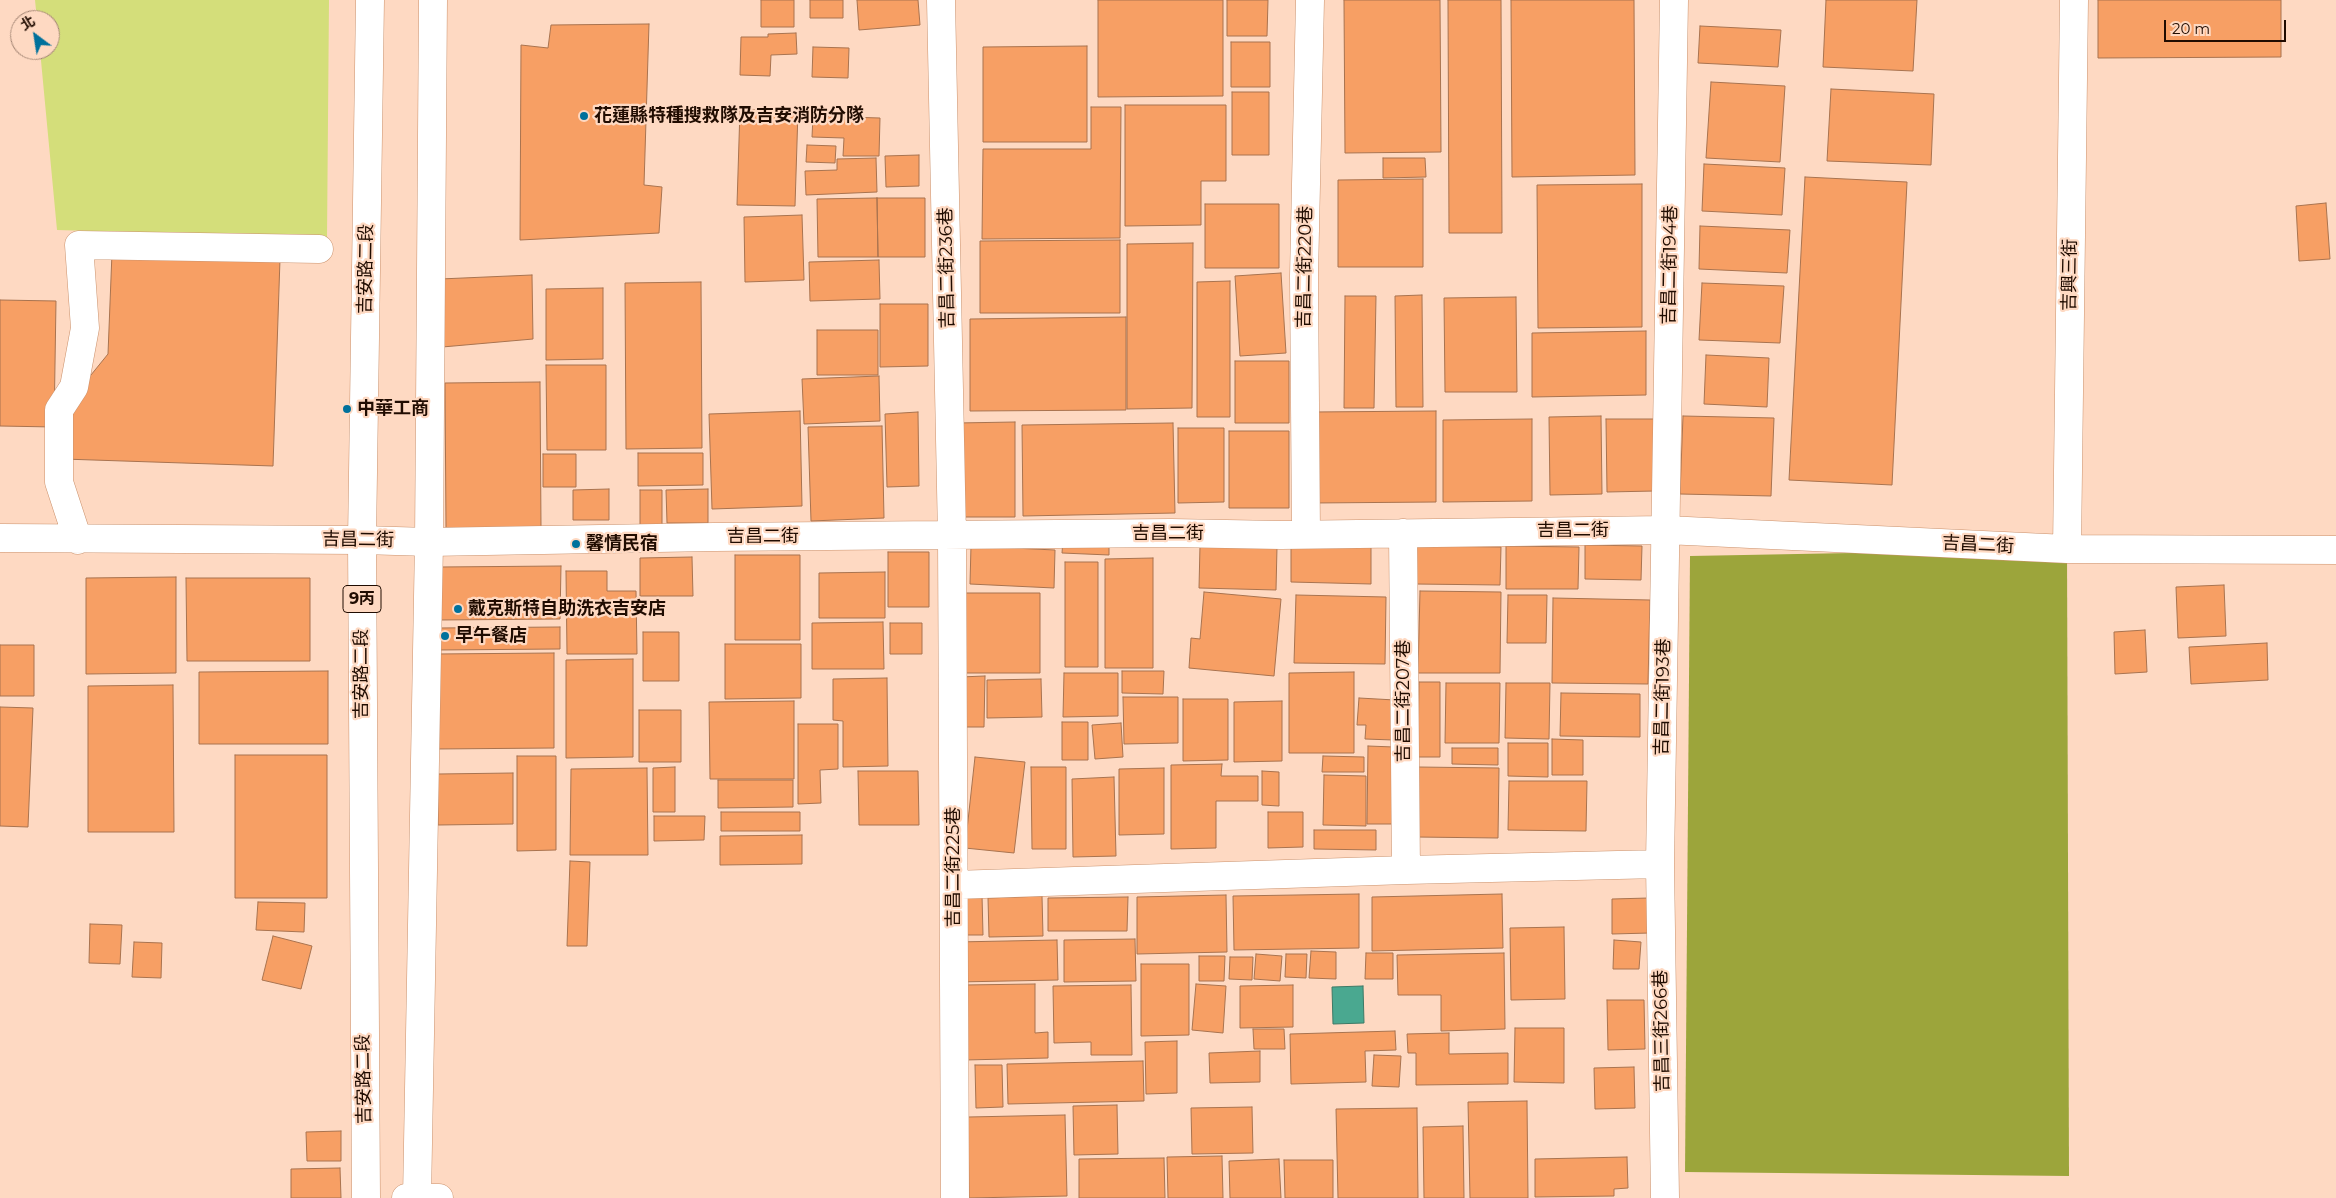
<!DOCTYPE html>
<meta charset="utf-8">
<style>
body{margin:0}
#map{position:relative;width:2336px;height:1198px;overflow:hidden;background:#fed9c2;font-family:Montserrat,"Noto Sans TC",sans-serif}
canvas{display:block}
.north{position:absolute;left:10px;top:10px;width:50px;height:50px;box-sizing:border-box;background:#fed9c2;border:1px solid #a58775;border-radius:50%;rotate:329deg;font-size:14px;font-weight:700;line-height:20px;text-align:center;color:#200c01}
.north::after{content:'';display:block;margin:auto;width:18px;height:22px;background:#00719c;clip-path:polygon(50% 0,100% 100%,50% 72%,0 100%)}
.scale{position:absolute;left:2164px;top:20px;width:122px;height:22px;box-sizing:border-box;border:2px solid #200c01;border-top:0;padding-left:6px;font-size:15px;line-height:18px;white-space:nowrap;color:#200c01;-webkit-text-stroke:4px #fed9c2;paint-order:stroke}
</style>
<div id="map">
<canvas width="2336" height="1198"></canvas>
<div class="north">北</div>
<div class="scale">20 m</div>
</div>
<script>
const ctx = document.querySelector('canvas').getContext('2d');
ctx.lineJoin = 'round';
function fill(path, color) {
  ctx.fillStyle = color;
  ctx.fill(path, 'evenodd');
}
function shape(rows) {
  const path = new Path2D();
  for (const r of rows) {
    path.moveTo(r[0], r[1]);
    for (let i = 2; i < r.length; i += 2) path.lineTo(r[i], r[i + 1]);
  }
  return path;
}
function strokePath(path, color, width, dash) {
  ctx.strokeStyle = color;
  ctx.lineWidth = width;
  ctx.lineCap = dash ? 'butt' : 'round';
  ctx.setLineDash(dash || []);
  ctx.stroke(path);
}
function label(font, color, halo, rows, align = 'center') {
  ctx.font = font + ' Montserrat,"Noto Sans TC",sans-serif';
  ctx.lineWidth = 4.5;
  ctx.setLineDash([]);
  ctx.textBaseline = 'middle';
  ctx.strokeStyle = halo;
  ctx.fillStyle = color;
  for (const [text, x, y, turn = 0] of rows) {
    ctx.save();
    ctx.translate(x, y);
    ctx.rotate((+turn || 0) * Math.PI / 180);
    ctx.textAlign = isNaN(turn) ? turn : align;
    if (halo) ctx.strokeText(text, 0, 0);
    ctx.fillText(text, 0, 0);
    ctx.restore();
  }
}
fill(shape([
 [35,0,329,0,327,238,57,230,40,50,50,50,50,20,37,20]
]), '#d4de7a');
fill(shape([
 [2067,549,2069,1176,1685,1172,1690,556]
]), '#9ca53b');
const water = shape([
 [1363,986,1364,1023,1333,1024,1332,987,1363,986]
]);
fill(water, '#4aa890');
strokePath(water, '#3d7965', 1);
const building = shape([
 [761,0,794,0,794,27,761,27,761,0],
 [810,0,843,0,843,18,810,18,810,0],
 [857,0,918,0,920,25,859,30,857,0],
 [1098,0,1223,0,1223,96,1098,97,1098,0],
 [1227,0,1268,0,1267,36,1227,36,1227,0],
 [1344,0,1440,0,1441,152,1345,153,1344,0],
 [1448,0,1501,0,1502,233,1449,233,1448,0],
 [1511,0,1634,0,1635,175,1512,177,1511,0],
 [1826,0,1917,0,1913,71,1823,67,1826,0],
 [2098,0,2281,0,2281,57,2098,58,2098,0],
 [649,24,644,185,662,187,659,233,520,240,521,45,548,48,551,25,649,24],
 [1700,26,1781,30,1778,67,1698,63,1700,26],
 [796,33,797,54,771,55,770,76,740,75,741,37,768,37,768,34,796,33],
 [1231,42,1270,42,1270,87,1231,87,1231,42],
 [1087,46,1087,142,983,142,983,47,1087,46],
 [813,47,849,48,848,78,812,77,813,47],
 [1711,82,1785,86,1780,162,1706,158,1711,82],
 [1831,89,1934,94,1931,165,1827,161,1831,89],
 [1232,92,1269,92,1269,155,1232,155,1232,92],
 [1125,105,1226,105,1226,181,1201,181,1201,225,1125,226,1125,105],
 [1091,107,1121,107,1120,238,982,239,983,149,1091,149,1091,107],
 [740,109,798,111,795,206,737,205,740,109],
 [813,116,880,118,879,156,843,156,844,138,812,137,813,116],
 [807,145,836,146,835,163,806,162,807,145],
 [919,155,919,186,886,187,885,156,919,155],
 [876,158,877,192,806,195,805,171,837,170,837,159,876,158],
 [1383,158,1425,158,1426,177,1383,178,1383,158],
 [1704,164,1785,168,1782,215,1702,211,1704,164],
 [1805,177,1907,182,1892,485,1789,480,1805,177],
 [1423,179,1423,267,1338,267,1338,180,1423,179],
 [1642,184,1642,327,1538,328,1537,185,1642,184],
 [877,198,925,198,925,257,878,257,877,198],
 [877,198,878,257,818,257,817,199,877,198],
 [2326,203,2330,259,2299,261,2296,206,2326,203],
 [1205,204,1279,204,1279,268,1205,268,1205,204],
 [802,215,804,280,745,282,744,217,802,215],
 [1700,226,1790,230,1787,273,1699,269,1700,226],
 [1120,240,1120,313,980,313,980,241,1120,240],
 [1193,243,1192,408,1127,409,1127,244,1193,243],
 [112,253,280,259,273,466,63,459,65,407,108,354,112,253],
 [879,260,880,299,810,301,809,262,879,260],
 [1281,273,1286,353,1240,356,1235,276,1281,273],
 [532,275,533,339,431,348,440,279,532,275],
 [1230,281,1230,417,1197,417,1197,282,1230,281],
 [701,282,702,448,626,449,625,283,701,282],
 [1702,283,1784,286,1780,343,1699,340,1702,283],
 [603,288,603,359,546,360,546,289,603,288],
 [1422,295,1423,407,1396,407,1395,296,1422,295],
 [1345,296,1376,296,1374,408,1344,408,1345,296],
 [1516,297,1517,392,1445,392,1444,298,1516,297],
 [0,300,56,301,54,427,0,426,0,300],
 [880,304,928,304,928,366,880,367,880,304],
 [1126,317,1126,410,970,411,970,319,1126,317],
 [817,330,878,330,878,375,817,375,817,330],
 [1646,331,1646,395,1532,397,1532,333,1646,331],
 [1706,355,1769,358,1767,407,1704,404,1706,355],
 [1235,361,1289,361,1289,423,1235,423,1235,361],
 [546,365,606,365,606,450,547,450,546,365],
 [879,376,880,421,804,424,802,379,879,376],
 [540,382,541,527,446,528,445,383,540,382],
 [800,411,802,506,712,509,709,414,800,411],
 [1436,411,1436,502,1313,503,1313,412,1436,411],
 [918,412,919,486,887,487,885,414,918,412],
 [1601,416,1602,494,1550,495,1549,417,1601,416],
 [1683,416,1774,418,1771,496,1680,494,1683,416],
 [1532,419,1532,501,1443,502,1443,420,1532,419],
 [1606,419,1655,419,1655,491,1607,492,1606,419],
 [1015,422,1015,517,957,517,957,423,1015,422],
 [1173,423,1175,513,1023,516,1022,425,1173,423],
 [882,426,884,518,811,521,808,427,882,426],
 [1178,428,1224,428,1224,502,1178,503,1178,428],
 [1229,431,1289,431,1289,508,1229,508,1229,431],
 [638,453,703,453,703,485,638,486,638,453],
 [543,454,576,454,576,487,543,487,543,454],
 [609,489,609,520,573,520,573,490,609,489],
 [708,489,708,523,667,523,666,490,708,489],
 [640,490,662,490,662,526,640,526,640,490],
 [1063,540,1109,542,1109,555,1062,553,1063,540],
 [1585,545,1642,546,1641,580,1585,579,1585,545],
 [971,546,1055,550,1054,588,970,584,971,546],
 [1200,546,1277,547,1276,590,1199,588,1200,546],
 [1291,546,1371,547,1371,584,1291,582,1291,546],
 [1415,546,1501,547,1500,585,1415,584,1415,546],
 [1506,546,1579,547,1578,589,1506,589,1506,546],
 [888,552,929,552,929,607,888,607,888,552],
 [735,555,800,555,800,640,735,640,735,555],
 [692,557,693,596,640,596,640,558,692,557],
 [1153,558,1153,668,1105,668,1105,559,1153,558],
 [1065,562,1098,562,1098,667,1065,667,1065,562],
 [561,566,560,619,439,620,439,567,561,566],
 [566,571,607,571,607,591,636,591,637,654,567,654,566,571],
 [885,572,885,618,819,618,819,573,885,572],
 [176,577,176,673,86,674,86,578,176,577],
 [186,578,310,578,310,661,187,661,186,578],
 [2224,585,2226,636,2178,638,2176,587,2224,585],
 [1420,591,1501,592,1500,673,1418,673,1420,591],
 [1204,592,1281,599,1274,676,1189,668,1191,638,1200,639,1204,592],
 [960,593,1040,593,1040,673,960,673,960,593],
 [1296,595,1386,597,1385,664,1294,663,1296,595],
 [1508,595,1547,595,1546,643,1507,643,1508,595],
 [1553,598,1650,600,1648,684,1552,683,1553,598],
 [883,622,884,669,812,669,812,623,883,622],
 [890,623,922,623,922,654,890,654,890,623],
 [560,627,560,649,438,650,438,628,560,627],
 [2145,630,2147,672,2115,674,2114,632,2145,630],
 [643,632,679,632,679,681,643,681,643,632],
 [2267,643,2268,680,2191,684,2189,647,2267,643],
 [725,644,801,644,801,698,725,699,725,644],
 [0,645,34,645,34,696,0,696,0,645],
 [554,653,554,748,435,749,435,654,554,653],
 [633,659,633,757,566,758,566,660,633,659],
 [328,671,328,744,199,744,199,672,328,671],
 [1122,671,1164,671,1163,694,1122,693,1122,671],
 [1354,672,1354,753,1289,753,1289,673,1354,672],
 [1064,673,1118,673,1118,716,1063,717,1064,673],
 [985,676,984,727,960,727,960,677,985,676],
 [887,678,888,766,843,767,843,721,833,720,833,679,887,678],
 [1041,679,1042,717,987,718,987,680,1041,679],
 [1419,682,1440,682,1440,757,1418,757,1419,682],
 [1446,683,1500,683,1499,743,1445,743,1446,683],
 [1506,683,1550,683,1549,739,1505,738,1506,683],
 [173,685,174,832,88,832,88,686,173,685],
 [1561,693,1640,694,1640,737,1560,736,1561,693],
 [1123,697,1178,697,1178,743,1124,744,1123,697],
 [1359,698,1395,700,1393,740,1365,739,1366,725,1357,725,1359,698],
 [1183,699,1228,699,1228,760,1183,761,1183,699],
 [794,701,794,779,710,779,709,702,794,701],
 [1282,701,1282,761,1234,762,1234,702,1282,701],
 [0,707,33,708,28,827,0,826,0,707],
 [639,710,681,710,681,762,639,762,639,710],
 [1062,722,1088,722,1088,760,1062,760,1062,722],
 [1121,723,1123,757,1095,759,1092,725,1121,723],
 [798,724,838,724,838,769,820,770,821,803,798,804,798,724],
 [1552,739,1583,740,1583,775,1552,775,1552,739],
 [1508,743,1548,743,1548,777,1508,776,1508,743],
 [1368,746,1394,747,1393,824,1367,824,1368,746],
 [1452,748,1498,748,1498,765,1452,764,1452,748],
 [235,755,327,755,327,898,235,898,235,755],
 [517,756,556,756,556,850,517,851,517,756],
 [1323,756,1364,757,1364,772,1322,772,1323,756],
 [975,757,1025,762,1014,853,965,848,975,757],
 [1222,764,1221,776,1258,776,1258,801,1216,801,1216,848,1171,849,1171,765,1222,764],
 [675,767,675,812,653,812,653,768,675,767],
 [1031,767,1066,767,1066,849,1032,849,1031,767],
 [1417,767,1499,768,1498,838,1416,837,1417,767],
 [647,768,648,855,570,855,571,769,647,768],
 [1164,768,1164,834,1119,835,1119,769,1164,768],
 [858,771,918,771,919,825,859,825,858,771],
 [1262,771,1279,772,1279,806,1262,805,1262,771],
 [513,773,513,824,438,825,438,774,513,773],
 [1324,775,1366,776,1366,826,1323,825,1324,775],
 [1114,777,1116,856,1073,857,1072,779,1114,777],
 [718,780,793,780,793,807,718,808,718,780],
 [1509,781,1587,781,1586,831,1508,830,1509,781],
 [721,812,800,812,800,831,721,831,721,812],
 [1268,812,1303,812,1303,847,1268,848,1268,812],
 [654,816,705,816,704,840,654,841,654,816],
 [1314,830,1376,830,1376,850,1314,849,1314,830],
 [802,835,802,864,720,865,720,836,802,835],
 [570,861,590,862,587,946,567,946,570,861],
 [1359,894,1359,948,1234,950,1233,896,1359,894],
 [1502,894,1503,948,1372,951,1372,897,1502,894],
 [982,895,983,935,958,935,957,896,982,895],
 [1226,895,1227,952,1137,954,1137,897,1226,895],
 [1042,896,1043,936,989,937,988,898,1042,896],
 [1128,897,1127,931,1048,931,1048,898,1128,897],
 [1649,898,1650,933,1612,934,1612,899,1649,898],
 [258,902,305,903,304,932,256,930,258,902],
 [90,924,122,925,120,964,89,963,90,924],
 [1564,927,1565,999,1511,1000,1510,928,1564,927],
 [273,936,312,946,301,989,262,980,273,936],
 [1135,939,1136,981,1064,982,1064,940,1135,939],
 [1057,940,1058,980,957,982,956,942,1057,940],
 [1614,940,1641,942,1639,969,1613,969,1614,940],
 [134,942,162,943,161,978,132,977,134,942],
 [1311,951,1336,952,1336,979,1309,978,1311,951],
 [1366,953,1393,953,1393,979,1365,979,1366,953],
 [1504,953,1505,1029,1441,1031,1441,995,1398,995,1397,955,1504,953],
 [1256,954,1282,956,1280,981,1254,979,1256,954],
 [1286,954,1307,954,1306,978,1285,977,1286,954],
 [1199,956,1225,956,1224,981,1199,981,1199,956],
 [1230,957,1253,957,1252,980,1229,979,1230,957],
 [1141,964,1189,964,1189,1035,1141,1036,1141,964],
 [1035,984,1035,1033,1048,1032,1048,1058,965,1060,964,985,1035,984],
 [1196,984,1226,986,1223,1033,1192,1030,1196,984],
 [1131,985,1132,1055,1091,1055,1091,1042,1054,1043,1053,986,1131,985],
 [1293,985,1293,1027,1240,1028,1240,986,1293,985],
 [1607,1000,1644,1000,1645,1049,1608,1050,1607,1000],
 [1515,1028,1564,1028,1564,1083,1514,1082,1515,1028],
 [1253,1029,1284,1029,1285,1049,1254,1049,1253,1029],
 [1395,1031,1396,1050,1365,1051,1366,1082,1291,1084,1290,1034,1395,1031],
 [1449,1033,1449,1054,1508,1053,1508,1084,1416,1085,1416,1053,1408,1053,1407,1034,1449,1033],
 [1177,1041,1177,1093,1146,1094,1145,1042,1177,1041],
 [1260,1051,1260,1082,1210,1083,1209,1053,1260,1051],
 [1374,1055,1401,1056,1399,1087,1372,1086,1374,1055],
 [1143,1061,1144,1101,1008,1104,1007,1064,1143,1061],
 [975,1065,1002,1065,1003,1107,976,1108,975,1065],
 [1634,1067,1635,1108,1595,1109,1594,1068,1634,1067],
 [1527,1101,1528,1198,1470,1198,1468,1102,1527,1101],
 [1117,1105,1118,1154,1074,1155,1073,1106,1117,1105],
 [1252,1107,1253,1153,1192,1154,1191,1108,1252,1107],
 [1417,1108,1418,1198,1338,1198,1336,1109,1417,1108],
 [1065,1115,1067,1196,969,1198,968,1117,1065,1115],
 [1463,1126,1464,1198,1424,1198,1423,1127,1463,1126],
 [341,1131,341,1161,307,1161,306,1132,341,1131],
 [1222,1156,1223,1198,1168,1198,1167,1157,1222,1156],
 [1627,1157,1628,1188,1614,1189,1614,1196,1535,1197,1535,1159,1627,1157],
 [1164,1158,1165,1198,1079,1198,1079,1159,1164,1158],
 [1279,1159,1281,1198,1230,1198,1229,1161,1279,1159],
 [1284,1160,1333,1160,1333,1198,1285,1198,1284,1160],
 [340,1168,341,1198,291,1198,291,1169,340,1168]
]);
fill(building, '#f79f64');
strokePath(building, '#a9734f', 1);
const minor = shape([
 [941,0,952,536,955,1198],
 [1403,533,1406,870],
 [1306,534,1304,276,1310,0],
 [0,538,362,540,429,542,714,537,1171,533,1281,535,1666,530,2067,549,2336,550],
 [78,540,59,482,59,410,74,387,85,328,79,245,319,249],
 [2067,549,2074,0],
 [954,885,1406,870,1660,864],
 [406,1198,439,1198],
 [1665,1198,1660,864,1674,0]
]);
const major = shape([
 [366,1198,362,540,370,0],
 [417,1198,429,542,433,0]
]);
strokePath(minor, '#cb926d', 29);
strokePath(major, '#cb926d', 29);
strokePath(minor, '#fff', 28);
strokePath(major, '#fff', 28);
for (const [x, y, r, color] of [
 [584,116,5,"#00719c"],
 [347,409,5,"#00719c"],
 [576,544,5,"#00719c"],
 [458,609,5,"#00719c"],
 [445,636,5,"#00719c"]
]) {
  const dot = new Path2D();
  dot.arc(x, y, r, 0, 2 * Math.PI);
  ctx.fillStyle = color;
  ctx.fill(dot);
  strokePath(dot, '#fed9c2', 2);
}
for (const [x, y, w] of [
 [362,599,38]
]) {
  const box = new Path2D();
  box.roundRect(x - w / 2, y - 13.5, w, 27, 4);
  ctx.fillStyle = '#fed9c2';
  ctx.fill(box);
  strokePath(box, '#200c01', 1);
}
label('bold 16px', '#200c01', null, [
 ["9丙",362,599]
]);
label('bold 18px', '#200c01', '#fed9c2', [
 ["花蓮縣特種搜救隊及吉安消防分隊",594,116],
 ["中華工商",357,409],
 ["馨情民宿",586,544],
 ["戴克斯特自助洗衣吉安店",468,609],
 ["早午餐店",455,636]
], 'left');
label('18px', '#200c01', '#fed9c2', [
 ["吉昌二街194巷",1670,265,-89],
 ["吉昌二街220巷",1305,267,-89],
 ["吉昌二街236巷",947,268,-91],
 ["吉安路二段",366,269,-89],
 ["吉興三街",2070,275,-89],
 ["吉昌二街",1573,531],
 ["吉昌二街",1168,534],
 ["吉昌二街",763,537],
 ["吉昌二街",358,540,1],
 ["吉昌二街",1978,545,3],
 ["吉安路二段",362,674,-90],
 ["吉昌二街193巷",1663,697,-89],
 ["吉昌二街207巷",1404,701,-90],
 ["吉昌二街225巷",954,867,-90],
 ["吉昌三街266巷",1662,1031,-91],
 ["吉安路二段",364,1079,-91]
]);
</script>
